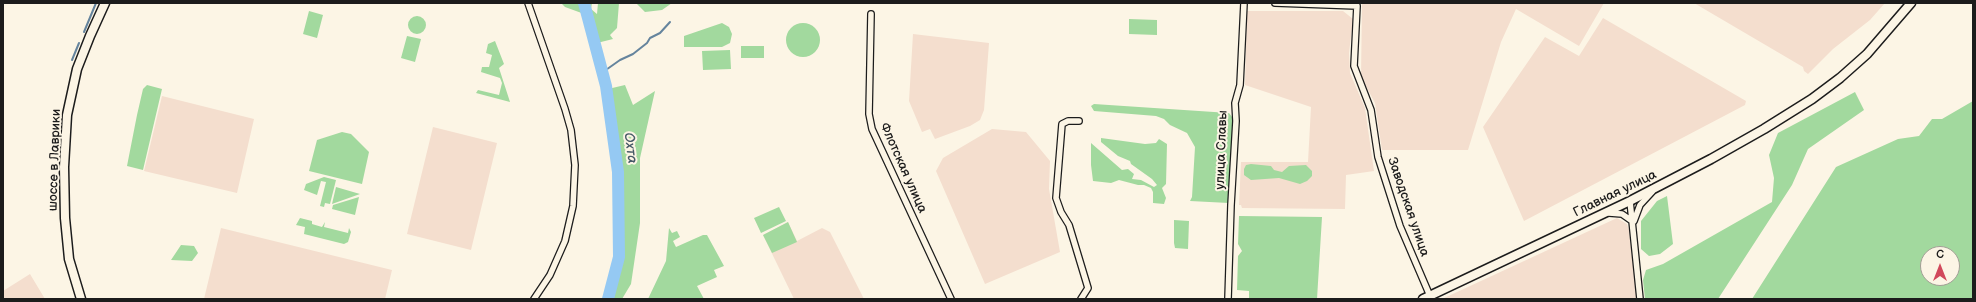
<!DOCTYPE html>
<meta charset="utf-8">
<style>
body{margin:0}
#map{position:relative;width:1976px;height:302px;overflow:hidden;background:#fcf5e5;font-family:"Balsamiq Sans",sans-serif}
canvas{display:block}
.frame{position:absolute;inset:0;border:4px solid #1c1c1c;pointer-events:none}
.north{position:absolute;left:1920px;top:246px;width:40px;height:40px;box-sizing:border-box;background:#fcf5e5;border:1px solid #a29e95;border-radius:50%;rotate:0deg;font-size:11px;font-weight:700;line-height:16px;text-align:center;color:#1c1c1c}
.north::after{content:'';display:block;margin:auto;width:14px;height:18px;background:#d1495b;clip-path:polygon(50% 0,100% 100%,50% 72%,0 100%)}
</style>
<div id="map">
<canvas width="1976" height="302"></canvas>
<div class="frame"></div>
<div class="north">С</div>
</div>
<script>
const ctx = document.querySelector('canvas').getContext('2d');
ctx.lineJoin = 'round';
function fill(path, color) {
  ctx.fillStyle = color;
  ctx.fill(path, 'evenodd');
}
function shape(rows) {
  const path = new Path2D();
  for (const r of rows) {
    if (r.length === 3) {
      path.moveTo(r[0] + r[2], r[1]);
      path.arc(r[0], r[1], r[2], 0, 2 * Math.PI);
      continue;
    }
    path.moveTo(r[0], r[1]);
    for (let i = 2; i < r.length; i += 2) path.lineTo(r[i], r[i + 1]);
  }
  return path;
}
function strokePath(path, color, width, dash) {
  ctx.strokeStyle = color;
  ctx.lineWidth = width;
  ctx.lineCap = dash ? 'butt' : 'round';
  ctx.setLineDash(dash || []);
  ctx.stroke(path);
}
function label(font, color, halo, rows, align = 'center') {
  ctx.font = font + ' "Balsamiq Sans",sans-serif';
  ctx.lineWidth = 4;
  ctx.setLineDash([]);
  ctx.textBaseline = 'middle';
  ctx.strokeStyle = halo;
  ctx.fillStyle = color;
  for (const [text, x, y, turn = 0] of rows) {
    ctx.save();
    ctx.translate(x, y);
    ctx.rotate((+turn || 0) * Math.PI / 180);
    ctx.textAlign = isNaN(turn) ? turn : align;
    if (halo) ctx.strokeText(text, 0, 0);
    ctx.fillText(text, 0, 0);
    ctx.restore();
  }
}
fill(shape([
 [1362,3,1604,3,1579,46,1516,9,1501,42,1468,150,1382,150,1375,103,1361,77],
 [1694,3,1885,3,1870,20,1833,49,1808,74,1804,71,1803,67],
 [1247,11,1343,11,1353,19,1349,53,1350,73,1365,108,1374,171,1346,175,1345,209,1242,208,1241,205,1239,205,1241,162,1308,162,1311,107,1245,85],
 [1603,18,1746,101,1745,105,1524,221,1483,127,1545,37,1579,56],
 [913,34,989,43,984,110,980,120,970,126,935,139,930,129,922,132,909,101],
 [162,96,254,119,237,193,144,171],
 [433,127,497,143,471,250,407,234],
 [992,129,1026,132,1050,161,1049,189,1060,252,985,284,936,171,943,158],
 [1617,218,1627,224,1629,230,1637,299,1442,299],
 [788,222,797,241,822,228,830,232,864,299,794,299,763,235],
 [221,228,392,270,385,299,204,299],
 [30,274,45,299,3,299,3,291]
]), '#f4dece');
fill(shape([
 [561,3,592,3,591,9,597,14,598,3,619,3,617,28,610,35,613,39,597,43,587,15,565,7],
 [636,3,672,3,662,10,645,12],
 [309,11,323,15,317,38,303,34],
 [417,25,9],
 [1129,19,1157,20,1157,35,1129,34],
 [803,40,17],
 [722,23,729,27,732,34,730,43,722,47,684,47,684,36],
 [407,36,421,39,415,62,401,58],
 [495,41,504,64,499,68,510,102,476,93,478,90,499,95,502,83,500,78,481,72,482,67,489,67,492,55,486,53,488,44],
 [741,46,764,46,764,58,741,58],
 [730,50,731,69,703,70,702,51],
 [147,85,162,89,143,170,127,166,137,115,143,89],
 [625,85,633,105,655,91,640,158,640,223,631,284,622,299,609,299,622,257,619,158,608,89],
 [1855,92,1864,110,1808,149,1792,185,1718,299,1645,299,1643,280,1646,270,1663,264,1772,202,1774,178,1769,155,1778,133],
 [1973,101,1973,299,1752,299,1836,167,1898,139,1919,136,1932,119,1942,119],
 [1928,254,1952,254,1952,278,1928,278],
 [1094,104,1229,113,1232,117,1233,133,1229,203,1190,201,1192,197,1195,147,1187,133,1170,125,1164,119,1156,116,1094,111,1091,106],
 [342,132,351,134,369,152,362,184,309,171,317,140],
 [1101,138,1145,144,1156,143,1159,139,1167,144,1166,184,1162,188,1166,198,1164,204,1153,203,1153,192,1151,188,1144,185,1138,185,1119,180,1111,183,1093,181,1091,165,1091,143,1122,170,1128,169,1134,174,1132,179,1141,180,1154,187,1157,185,1152,179,1131,164,1130,161,1118,156,1101,142],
 [1251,164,1271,166,1274,170,1282,172,1289,166,1306,165,1312,171,1312,176,1307,181,1300,184,1279,178,1251,180,1244,175,1244,169,1246,165],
 [324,177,336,180,330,204,325,203,324,207,320,206,326,182,321,181,317,195,304,190,306,184],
 [336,187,360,194,332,204],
 [1667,196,1673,244,1660,254,1649,256,1641,249,1641,221,1657,201],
 [359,197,355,215,332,209,333,205],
 [779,207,786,221,761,233,754,218],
 [1239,216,1322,217,1317,299,1249,299,1249,291,1237,290,1238,256,1242,251,1238,244],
 [300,218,312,221,312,224,322,227,325,222,324,227,348,233,349,228,351,232,348,242,344,244,304,234,305,227,296,225],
 [1174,220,1189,221,1188,249,1175,248,1174,243],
 [788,222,797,242,772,253,763,235],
 [669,228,672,233,677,231,680,237,673,241,676,247,703,235,707,235,724,266,714,270,717,277,697,286,704,299,648,299,666,261],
 [181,245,194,246,198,253,192,261,171,260]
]), '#a2d99e');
strokePath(shape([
 [84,32,96,3],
 [72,60,79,43],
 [603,72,620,60,633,54,647,43,650,38,660,33,670,22]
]), '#65849d', 2);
strokePath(shape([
 [584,3,606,86,618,172,619,257,608,299]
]), '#95c9f3', 12);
const street = shape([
 [528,3,565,109,571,130,575,165,573,206,565,241,550,275,534,299],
 [1275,3,1357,6,1354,66,1371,110,1378,157,1400,226,1430,296],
 [871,14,869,114,872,129,951,299],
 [1079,121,1068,121,1062,124,1056,198,1061,212,1069,225,1088,288,1081,299],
 [1630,201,1640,299],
 [1609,213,1622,214,1632,221],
 [1634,221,1640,205,1652,192],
 [1228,299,1231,205,1236,121,1235,103,1240,85,1244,3]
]);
const secondary = shape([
 [81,299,69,259,65,218,64,167,67,115,77,69,90,36,105,3],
 [1423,299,1630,201,1711,159,1764,129,1812,99,1840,78,1867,54,1911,3]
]);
strokePath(street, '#1c1c1c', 8);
strokePath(secondary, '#1c1c1c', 11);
strokePath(street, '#fcf5e5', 5.5);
strokePath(secondary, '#fcf5e5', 8);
label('13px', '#1c1c1c', '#fcf5e5', [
 ["улица Славы",1222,150,-88],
 ["шоссе в Лаврики",55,160,-88],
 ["Флотская улица",903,168,66],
 ["Главная улица",1615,194,-26],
 ["Заводская улица",1408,207,71]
]);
label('italic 14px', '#465967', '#fcf5e5', [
 ["Охта",630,148,83]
]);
</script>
